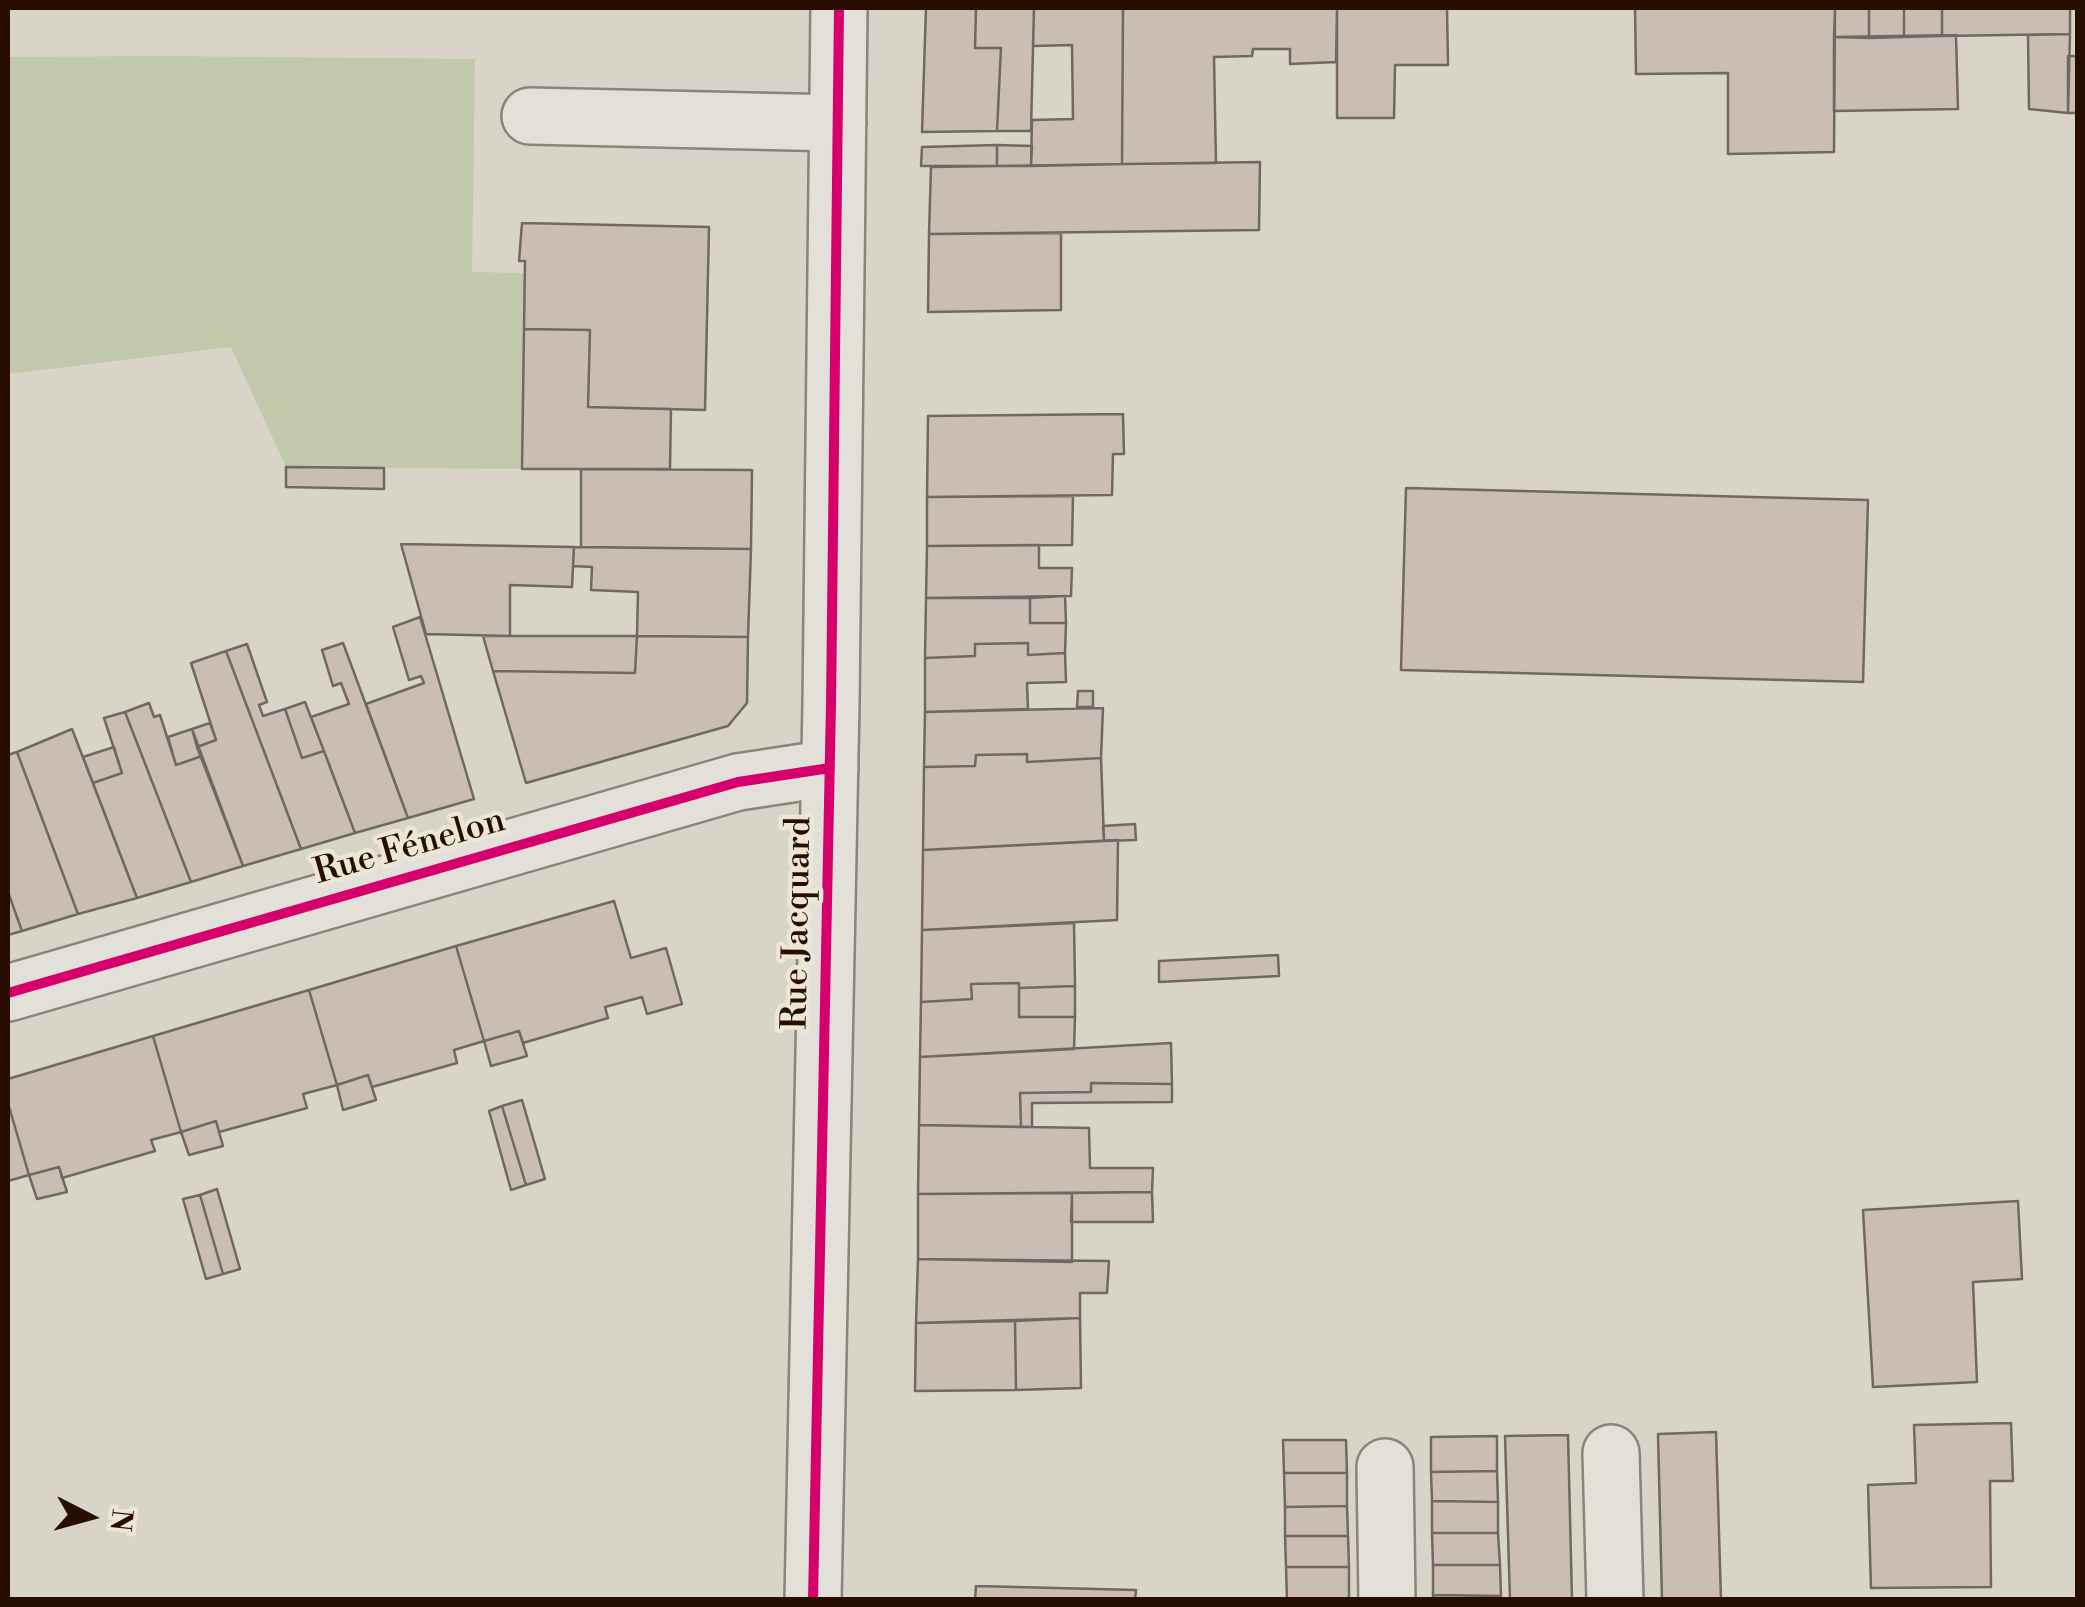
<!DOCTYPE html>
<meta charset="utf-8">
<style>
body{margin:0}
#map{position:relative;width:2085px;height:1607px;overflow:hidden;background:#d8d4c7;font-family:"Libre Bodoni",serif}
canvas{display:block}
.frame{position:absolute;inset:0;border:10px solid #280e01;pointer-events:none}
.north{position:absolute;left:40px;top:1467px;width:100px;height:100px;-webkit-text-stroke:8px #ebe6d5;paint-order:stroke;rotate:96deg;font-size:28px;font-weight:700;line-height:40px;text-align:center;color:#280e01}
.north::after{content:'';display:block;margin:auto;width:35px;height:45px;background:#280e01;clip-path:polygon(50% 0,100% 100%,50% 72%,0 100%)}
</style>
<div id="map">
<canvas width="2085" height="1607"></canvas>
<div class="frame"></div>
<div class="north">N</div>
</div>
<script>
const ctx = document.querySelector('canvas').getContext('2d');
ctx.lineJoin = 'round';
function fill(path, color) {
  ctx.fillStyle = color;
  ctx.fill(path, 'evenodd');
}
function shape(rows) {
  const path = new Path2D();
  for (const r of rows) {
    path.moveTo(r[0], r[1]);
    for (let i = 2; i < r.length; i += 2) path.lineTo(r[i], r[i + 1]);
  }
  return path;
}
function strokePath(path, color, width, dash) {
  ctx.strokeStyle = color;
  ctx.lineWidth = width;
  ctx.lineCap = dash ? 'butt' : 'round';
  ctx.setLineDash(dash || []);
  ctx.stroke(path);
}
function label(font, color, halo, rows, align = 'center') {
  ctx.font = font + ' "Libre Bodoni",serif';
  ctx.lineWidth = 9;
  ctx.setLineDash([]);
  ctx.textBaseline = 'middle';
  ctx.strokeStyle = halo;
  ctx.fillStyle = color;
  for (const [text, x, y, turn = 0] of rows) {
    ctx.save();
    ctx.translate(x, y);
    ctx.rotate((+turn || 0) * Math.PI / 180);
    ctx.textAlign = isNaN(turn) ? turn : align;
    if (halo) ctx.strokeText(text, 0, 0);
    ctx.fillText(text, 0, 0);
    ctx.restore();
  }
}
fill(shape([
 [162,56,475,59,472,272,525,273,522,469,286,467,231,347,8,374,8,57]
]), '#c1c8ac');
const building = shape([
 [926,8,976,8,975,48,1001,48,997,131,922,132,926,8],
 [976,8,1034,8,1031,131,997,131,1001,48,975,48,976,8],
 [1034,8,1123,8,1122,164,1031,166,1032,120,1073,119,1072,45,1033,46,1034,8],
 [1123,8,1337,8,1336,62,1290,64,1290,49,1253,49,1252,56,1214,57,1216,163,1122,164,1123,8],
 [1337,8,1447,8,1448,65,1395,65,1394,118,1337,118,1337,8],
 [1635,8,1835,8,1834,152,1728,154,1728,73,1636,74,1635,8],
 [1835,8,1869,8,1869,38,1834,37,1835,8],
 [1869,8,1904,8,1904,37,1869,38,1869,8],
 [1904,8,1942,8,1942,36,1904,37,1904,8],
 [1942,8,2070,8,2070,34,1942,36,1942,8],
 [2070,34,2068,113,2029,109,2028,35,2070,34],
 [1956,35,1958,109,1834,111,1834,37,1956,35],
 [2068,56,2078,56,2078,113,2068,113,2068,56],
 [997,145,997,166,921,166,922,147,997,145],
 [997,145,1032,146,1031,166,997,166,997,145],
 [1260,162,1259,230,929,234,931,167,1260,162],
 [522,223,709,227,705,410,588,407,590,330,524,329,525,261,519,261,522,223],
 [1061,233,1061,310,928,312,929,234,1061,233],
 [524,329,590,330,588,407,671,409,670,469,522,469,524,329],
 [1123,414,1124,454,1113,454,1112,495,927,497,928,416,1123,414],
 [286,467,384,468,384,489,286,487,286,467],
 [581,469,752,470,751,549,581,547,581,469],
 [1406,488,1868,500,1863,682,1401,670,1406,488],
 [1073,496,1072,545,927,546,927,497,1073,496],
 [401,544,574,547,572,587,510,585,510,636,426,634,401,544],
 [1039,545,1039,568,1072,568,1071,596,926,598,927,546,1039,545],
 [574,547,751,549,748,637,637,636,638,592,591,590,592,567,573,566,574,547],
 [1065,596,1066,623,1030,623,1030,598,1065,596],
 [926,598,1030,598,1030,623,1066,623,1065,653,1028,655,1028,643,975,644,975,656,925,658,926,598],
 [420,617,474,799,408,818,366,704,424,683,421,676,409,680,393,627,420,617],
 [483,636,637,636,635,673,493,671,483,636],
 [637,636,748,637,747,703,728,726,526,783,493,671,635,673,637,636],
 [343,643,408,818,355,833,311,717,349,704,341,683,333,686,322,650,343,643],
 [1028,643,1028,655,1065,653,1066,682,1027,683,1028,709,925,712,925,658,975,656,975,644,1028,643],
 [247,644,267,702,259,705,263,716,285,709,302,758,324,751,355,833,301,849,226,651,247,644],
 [226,651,301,849,243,866,197,747,216,740,191,663,226,651],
 [1078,691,1093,691,1093,707,1077,707,1078,691],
 [305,702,324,751,302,758,285,709,305,702],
 [149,703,154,717,160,715,176,765,202,756,243,866,191,882,125,712,149,703],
 [1103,708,1101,758,1027,762,1027,754,976,755,975,766,924,767,925,712,1103,708],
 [125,712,191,882,137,898,93,783,122,773,104,718,125,712],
 [210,723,216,740,197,747,192,729,210,723],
 [72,729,137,898,78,914,17,752,72,729],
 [192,729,202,756,176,765,168,737,192,729],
 [114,747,122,773,93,783,83,757,114,747],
 [17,752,78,914,22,931,8,892,8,755,17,752],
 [1027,754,1027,762,1101,758,1104,841,923,850,924,767,975,766,976,755,1027,754],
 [1135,824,1136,840,1104,841,1103,826,1135,824],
 [1118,840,1117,920,922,930,923,850,1118,840],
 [8,892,22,931,8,935,8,892],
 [614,901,631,958,666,948,682,1004,647,1014,642,997,605,1007,608,1018,523,1043,519,1031,484,1041,456,946,614,901],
 [1074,923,1075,986,1019,988,1019,983,971,984,972,999,921,1002,922,930,1074,923],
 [456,946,484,1041,454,1050,457,1063,372,1087,368,1075,337,1085,309,990,456,946],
 [1278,955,1279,976,1159,982,1159,961,1278,955],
 [1019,983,1019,1017,1075,1017,1074,1049,920,1057,921,1002,972,999,971,984,1019,983],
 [1075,986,1075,1017,1019,1017,1019,988,1075,986],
 [309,990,337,1085,303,1094,307,1108,219,1132,216,1121,181,1132,153,1036,309,990],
 [519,1031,527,1056,491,1066,484,1041,519,1031],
 [153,1036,181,1132,151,1140,155,1151,62,1178,59,1167,29,1175,8,1103,8,1079,153,1036],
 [1171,1043,1172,1084,1091,1083,1091,1092,1020,1093,1021,1127,919,1125,920,1057,1171,1043],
 [368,1075,376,1100,343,1110,337,1085,368,1075],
 [1091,1083,1172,1084,1172,1102,1032,1103,1032,1127,1021,1127,1020,1093,1091,1092,1091,1083],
 [522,1100,545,1179,526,1185,502,1106,522,1100],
 [8,1103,29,1175,8,1181,8,1103],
 [502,1106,526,1185,511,1190,489,1111,502,1106],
 [216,1121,223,1146,189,1155,181,1132,216,1121],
 [919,1125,1089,1128,1090,1168,1153,1168,1152,1192,918,1194,919,1125],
 [59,1167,67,1192,37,1199,29,1175,59,1167],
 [217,1189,240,1269,223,1274,200,1195,217,1189],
 [1152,1192,1153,1222,1071,1222,1072,1193,1152,1192],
 [1072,1193,1072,1262,918,1259,918,1194,1072,1193],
 [200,1195,223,1274,206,1279,183,1199,200,1195],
 [2018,1201,2022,1279,1973,1282,1977,1382,1873,1387,1863,1210,2018,1201],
 [918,1259,1109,1261,1107,1293,1080,1293,1080,1318,916,1323,918,1259],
 [1080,1318,1081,1388,1016,1390,1015,1321,1080,1318],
 [1015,1321,1016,1390,915,1391,916,1323,1015,1321],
 [2011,1423,2013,1481,1990,1481,1991,1587,1871,1588,1868,1485,1916,1483,1914,1425,2011,1423],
 [1716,1432,1721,1600,1662,1600,1658,1434,1716,1432],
 [1568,1435,1572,1600,1510,1600,1505,1436,1568,1435],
 [1497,1436,1497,1471,1431,1472,1431,1437,1497,1436],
 [1283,1440,1346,1440,1347,1473,1284,1473,1283,1440],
 [1497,1471,1498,1502,1432,1501,1431,1472,1497,1471],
 [1284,1473,1347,1473,1347,1506,1285,1507,1284,1473],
 [1432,1501,1498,1502,1498,1533,1432,1533,1432,1501],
 [1347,1506,1348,1536,1285,1536,1285,1507,1347,1506],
 [1432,1533,1498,1533,1500,1565,1433,1565,1432,1533],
 [1285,1536,1348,1536,1349,1567,1286,1567,1285,1536],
 [1433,1565,1500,1565,1501,1596,1433,1595,1433,1565],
 [1286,1567,1349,1567,1349,1599,1287,1600,1286,1567],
 [976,1586,1136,1590,1135,1600,975,1600,976,1586],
 [1433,1595,1501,1596,1501,1600,1433,1600,1433,1595]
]);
fill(building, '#c9bdb4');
strokePath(building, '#706961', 2.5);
const minor = shape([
 [530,116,838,123],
 [8,993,738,782,830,768],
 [1611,1453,1615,1600],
 [1385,1467,1387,1600],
 [813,1600,831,704,839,8]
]);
strokePath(minor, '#8a847b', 60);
strokePath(minor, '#e2e0d9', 55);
strokePath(shape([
 [8,993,738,782,830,768],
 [813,1600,831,704,839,8]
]), '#d6006c', 10);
label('35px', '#280e01', '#ebe6d5', [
 ["Rue Fénelon",410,848,-16],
 ["Rue Jacquard",799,923,-89]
]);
</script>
